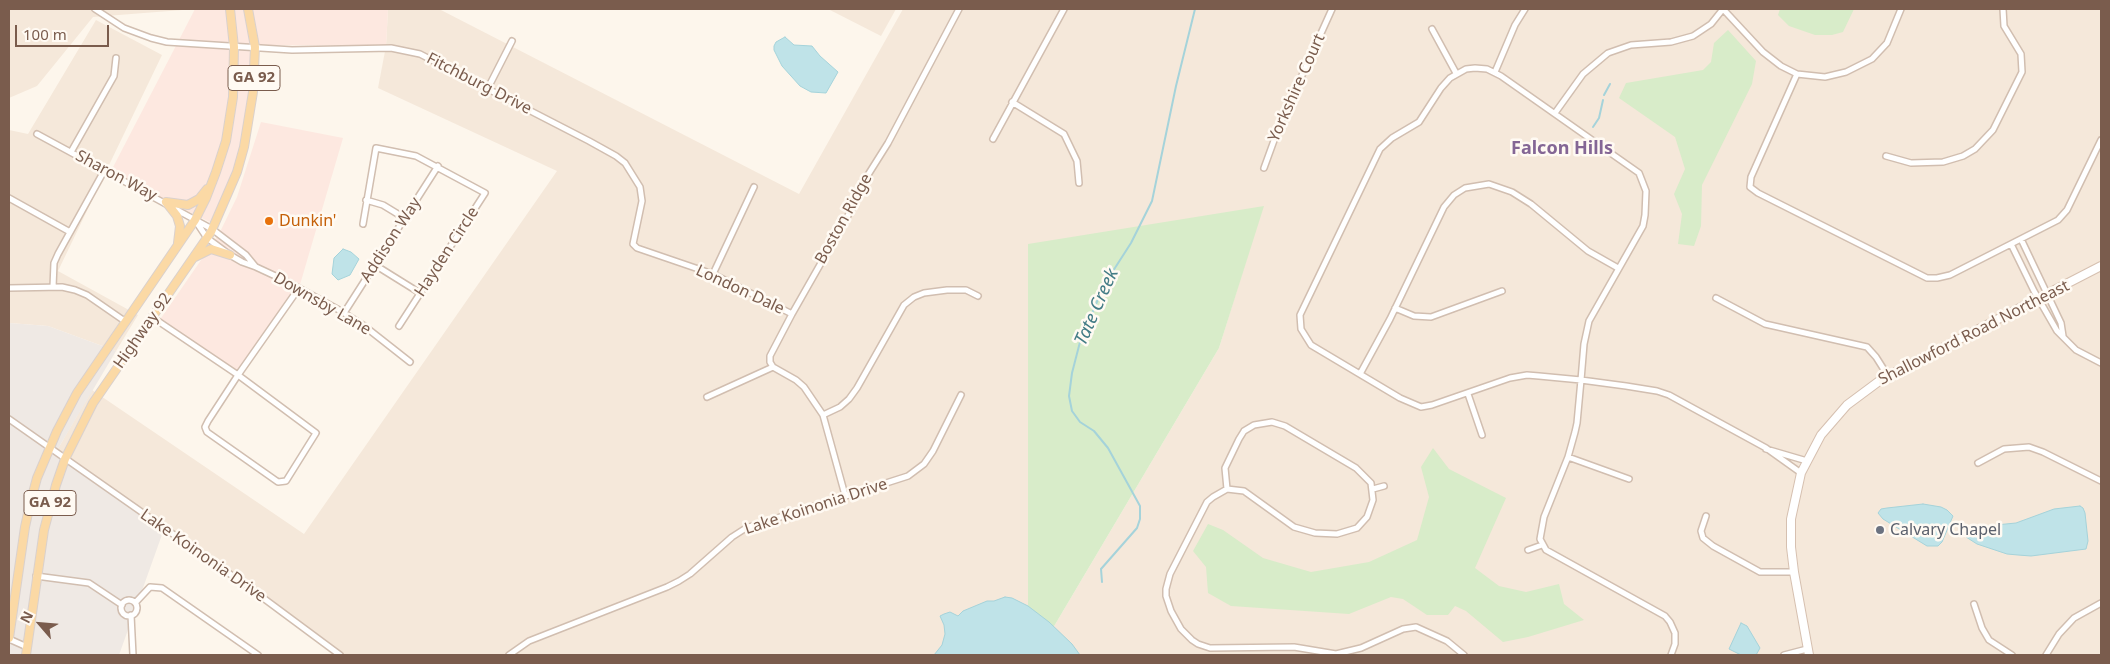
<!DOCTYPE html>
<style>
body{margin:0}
#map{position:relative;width:2110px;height:664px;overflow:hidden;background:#fdf6ec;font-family:"Noto Sans",sans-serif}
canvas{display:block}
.frame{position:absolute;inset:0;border:10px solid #7a5c4d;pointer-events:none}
.north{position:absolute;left:15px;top:599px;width:50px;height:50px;-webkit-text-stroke:4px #fffaf3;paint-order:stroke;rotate:297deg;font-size:14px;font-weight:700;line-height:20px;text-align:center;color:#7a5c4d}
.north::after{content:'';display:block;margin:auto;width:18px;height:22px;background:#7a5c4d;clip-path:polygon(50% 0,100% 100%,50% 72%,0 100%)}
.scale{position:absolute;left:15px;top:25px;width:94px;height:22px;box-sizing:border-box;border:2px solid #7a5c4d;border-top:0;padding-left:6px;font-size:15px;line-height:18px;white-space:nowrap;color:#7a5c4d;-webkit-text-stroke:4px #fffaf3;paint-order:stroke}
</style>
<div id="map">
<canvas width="2110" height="664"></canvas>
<div class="frame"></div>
<div class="north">N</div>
<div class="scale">100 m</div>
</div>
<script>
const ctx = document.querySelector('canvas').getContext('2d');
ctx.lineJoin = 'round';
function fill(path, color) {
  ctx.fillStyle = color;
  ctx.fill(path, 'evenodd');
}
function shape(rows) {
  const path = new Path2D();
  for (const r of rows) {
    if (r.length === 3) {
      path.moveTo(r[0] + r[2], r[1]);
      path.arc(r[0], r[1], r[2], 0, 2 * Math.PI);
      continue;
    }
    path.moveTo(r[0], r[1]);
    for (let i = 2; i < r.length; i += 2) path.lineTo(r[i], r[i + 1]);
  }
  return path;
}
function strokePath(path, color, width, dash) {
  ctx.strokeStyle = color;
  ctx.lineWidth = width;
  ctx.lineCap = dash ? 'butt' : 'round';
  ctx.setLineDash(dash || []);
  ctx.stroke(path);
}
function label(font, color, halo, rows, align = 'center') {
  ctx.font = font + ' "Noto Sans",sans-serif';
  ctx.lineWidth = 5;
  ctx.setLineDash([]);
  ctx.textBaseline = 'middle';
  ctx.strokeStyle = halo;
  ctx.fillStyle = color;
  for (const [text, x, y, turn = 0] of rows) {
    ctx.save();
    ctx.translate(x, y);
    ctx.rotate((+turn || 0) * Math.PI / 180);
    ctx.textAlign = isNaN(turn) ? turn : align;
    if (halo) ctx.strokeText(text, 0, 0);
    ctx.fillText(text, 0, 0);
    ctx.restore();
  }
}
fill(shape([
 [9,9,195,9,93,17,37,86,9,98],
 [388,9,439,9,799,194,903,9,2101,9,2101,655,1037,655,1219,348,1263,206,1028,655,337,655,56,452,92,390,304,534,557,171,378,88,386,46],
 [828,9,896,9,881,36],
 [96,20,162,55,58,271,138,315,116,351,48,326,9,323,9,130,28,134]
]), '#f5e8da');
fill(shape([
 [195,9,388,9,386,46,256,45,249,146,218,226,110,173],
 [261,122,343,138,299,288,238,375,159,321,219,234,237,197]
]), '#fde8e0');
fill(shape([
 [9,323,48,326,116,351,56,452,164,529,119,655,9,655]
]), '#efe9e4');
fill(shape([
 [1780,9,1854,9,1843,32,1832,35,1815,35,1789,26,1778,15],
 [1728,30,1756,61,1752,84,1702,185,1701,226,1694,246,1678,244,1682,214,1674,194,1685,169,1675,137,1619,98,1626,83,1703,70,1711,62,1714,43],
 [1264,206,1219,348,1037,655,1028,655,1028,244],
 [1433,448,1449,469,1506,498,1475,568,1499,586,1526,592,1559,584,1564,604,1584,620,1528,637,1503,642,1466,611,1455,606,1448,615,1427,615,1403,599,1391,597,1349,614,1231,606,1208,593,1206,567,1193,551,1208,524,1223,530,1263,558,1311,572,1369,562,1417,540,1429,497,1421,467]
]), '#d8ecc9');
const water = shape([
 [785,37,794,45,812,46,820,56,838,72,826,93,811,92,800,86,782,66,774,50,774,46,776,42,785,37],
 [343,249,351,252,359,259,350,275,338,280,332,274,334,258,343,249],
 [1923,504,1941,507,1947,510,1953,516,1942,542,1938,546,1927,546,1883,519,1878,513,1881,509,1887,508,1923,504],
 [2080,506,2083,508,2085,513,2088,541,2086,549,2031,556,2018,555,2007,554,1977,544,1966,537,1968,531,1975,527,2016,523,2054,509,2080,506],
 [1005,597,1012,598,1028,606,1049,622,1072,644,1080,655,934,655,942,645,945,634,944,625,940,616,944,614,950,612,958,616,963,611,987,601,994,601,1005,597],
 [1741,623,1747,626,1760,648,1756,655,1741,655,1729,649,1741,623]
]);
fill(water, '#bfe3e8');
strokePath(water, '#a5d3da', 1);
strokePath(shape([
 [1604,95,1610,84],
 [1593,127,1599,118,1603,100],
 [1102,582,1101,569,1137,528,1140,519,1140,506,1108,448,1094,431,1080,422,1072,411,1069,396,1072,373,1080,342,1104,285,1131,243,1152,201,1176,86,1195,9]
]), '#a5d3da', 2);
const street = shape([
 [95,9,124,28,151,38,167,42,292,50,391,48,420,54,589,141,616,156,625,163,640,187,642,201,633,244,637,248,713,274,792,314],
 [1723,9,1763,52,1781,66,1797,74,1825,77,1846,72,1872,59,1887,43,1901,9],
 [1432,29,1456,73],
 [1495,72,1515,25,1525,9],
 [1797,74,1751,177,1750,187,1758,193,1927,278,1937,278,1950,275,2058,220,2067,210,2101,140],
 [488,88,512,41],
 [1012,102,1064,134,1077,161,1079,183],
 [1555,113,1583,74,1608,53,1631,45,1671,42,1693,36,1711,24,1723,9],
 [37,134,212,229,246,255,255,266],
 [993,139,1064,9],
 [71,152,114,76,116,58],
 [1886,156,1911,163,1943,162,1963,156,1975,149,1993,130,2022,72,2021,54,2004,26,2003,9],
 [1264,168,1280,124,1332,9],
 [9,198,70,232],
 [366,200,383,205,406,219],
 [195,220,207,238,230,255,242,262,256,267,284,280,341,311,363,325,410,362],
 [363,224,376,148,416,156,485,193,399,326],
 [2021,239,2061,323,2063,336],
 [2011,244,2034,291,2057,331,2076,350,2101,363],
 [375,265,420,293],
 [713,274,754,187],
 [53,287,54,263,58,254,104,171],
 [9,288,62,287,75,290,87,295,126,322],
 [1716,298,1765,324,1867,347,1876,357,1888,376],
 [1395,308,1414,316,1431,317,1502,291],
 [344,313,438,166],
 [152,317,238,375,299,288],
 [773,367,770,362,770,356,792,314,854,205,866,178,888,143,959,9],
 [773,367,796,380,804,387,823,415,845,495],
 [1360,374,1390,319,1444,207,1454,195,1465,188,1489,184,1512,192,1531,204,1588,251,1618,268],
 [238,375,316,433,286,481,278,482,207,432,205,427,208,421,238,375],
 [1468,394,1482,435],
 [707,397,773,367],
 [823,415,840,407,849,399,857,388,904,305,914,297,924,293,947,290,966,290,978,296],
 [9,419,247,586,340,655],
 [1766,449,1807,461],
 [1568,457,1629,479],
 [1978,463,2004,449,2029,447,2043,452,2101,481],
 [1227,489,1225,468,1239,439,1244,431,1254,425,1272,422,1285,426,1356,468,1371,483,1373,500,1367,517,1357,528,1337,534,1315,533,1294,527,1244,491,1227,489,1213,497,1207,502,1170,574,1166,589,1166,596,1171,611,1181,629,1192,640,1198,644,1210,648,1294,647,1336,654,1361,648,1403,629,1416,627,1447,641,1464,655],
 [1373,489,1384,486],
 [1706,516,1701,531,1703,538,1713,546,1760,572,1794,572],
 [1528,550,1542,545],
 [36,576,89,583,122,605],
 [129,608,8],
 [135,603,150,587,162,588,258,655],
 [1974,604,1982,628,1989,640,2012,655],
 [131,615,133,655],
 [9,639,27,647],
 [509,655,529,641,667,587,679,581,690,574,732,537,746,528,908,476,924,464,933,451,961,395],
 [1671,655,1675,644,1675,633,1670,622,1665,616,1546,550,1540,539,1544,517,1568,457,1575,432,1577,423,1581,380,1584,344,1589,321,1643,226,1645,215,1646,191,1639,173,1501,76,1487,69,1475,68,1466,69,1450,78,1441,88,1419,122,1392,138,1380,149,1300,315,1301,329,1311,345,1400,398,1421,407,1432,405,1510,378,1527,375,1539,376,1581,380,1626,386,1657,391,1669,395,1766,448,1801,473],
 [1784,655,1807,649],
 [2046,655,2059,634,2074,618,2101,603]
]);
const secondary = shape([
 [1809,655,1794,572,1791,547,1791,519,1801,473,1821,435,1847,405,1882,379,2101,266]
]);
const primary = shape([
 [166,202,188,205,199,199,207,189],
 [166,202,177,216,180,226,178,243],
 [195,257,211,249,230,255],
 [9,638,25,527,30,504,37,478,57,431,77,393,195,220,206,198,216,172,226,141,233,97,234,47,230,9],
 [26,655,44,530,56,485,65,459,93,403,211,232,237,172,244,147,253,92,255,47,248,9]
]);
strokePath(street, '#d1beb0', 8);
strokePath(secondary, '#d6c0b0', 10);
strokePath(primary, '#dad1cd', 10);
strokePath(street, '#fff', 5);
strokePath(secondary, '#fff', 8);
strokePath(primary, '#fbd9a5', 8);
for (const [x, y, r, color] of [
 [269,221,5,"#e8710a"],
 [1880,530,5,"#6b7280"]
]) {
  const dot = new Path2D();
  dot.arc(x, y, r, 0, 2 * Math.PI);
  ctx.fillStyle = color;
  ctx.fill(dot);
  strokePath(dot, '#fffaf3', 2);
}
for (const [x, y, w] of [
 [254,78,52],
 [50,503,52]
]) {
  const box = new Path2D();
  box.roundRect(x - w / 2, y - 12.5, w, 25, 4);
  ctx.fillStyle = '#fffaf3';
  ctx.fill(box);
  strokePath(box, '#7a5c4d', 1);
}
label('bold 15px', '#7a5c4d', null, [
 ["GA 92",254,78],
 ["GA 92",50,503]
]);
label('16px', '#7a5c4d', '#fffaf3', [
 ["Fitchburg Drive",479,84,27],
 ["Yorkshire Court",1297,88,-66],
 ["Sharon Way",116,176,28],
 ["Boston Ridge",844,219,-61],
 ["Addison Way",391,240,-57],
 ["Hayden Circle",447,252,-57],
 ["London Dale",740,290,25],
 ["Downsby Lane",322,304,30],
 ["Highway 92",143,331,-55],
 ["Shallowford Road Northeast",1974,333,-27],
 ["Lake Koinonia Drive",816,507,-18],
 ["Lake Koinonia Drive",203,556,35]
]);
label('16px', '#c56008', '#fffaf3', [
 ["Dunkin'",279,221]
], 'left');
label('16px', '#5b616d', '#fffaf3', [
 ["Calvary Chapel",1890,530]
], 'left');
label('bold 18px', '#846695', '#fffaf3', [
 ["Falcon Hills",1562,149]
]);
label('italic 18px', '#437c86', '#fffaf3', [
 ["Tate Creek",1097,307,-66]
]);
</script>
